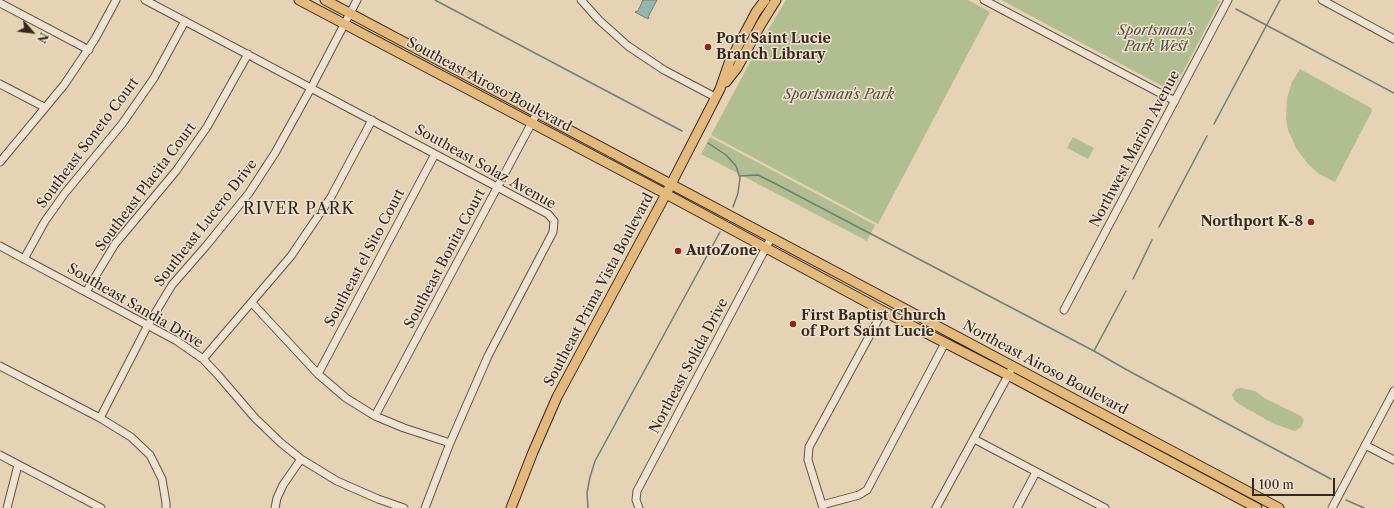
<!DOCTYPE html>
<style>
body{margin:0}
#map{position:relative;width:1394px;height:508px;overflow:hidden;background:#e6d3b6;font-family:"Libre Caslon Text",serif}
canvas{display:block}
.north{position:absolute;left:12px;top:12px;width:40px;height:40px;-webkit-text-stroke:3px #efe2d0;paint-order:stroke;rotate:118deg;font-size:11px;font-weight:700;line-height:16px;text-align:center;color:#37261a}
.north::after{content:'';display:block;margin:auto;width:14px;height:18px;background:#37261a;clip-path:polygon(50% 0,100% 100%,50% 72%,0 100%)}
.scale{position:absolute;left:1252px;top:478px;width:83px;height:18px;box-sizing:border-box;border:2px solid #37261a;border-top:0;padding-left:5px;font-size:12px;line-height:14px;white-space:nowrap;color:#37261a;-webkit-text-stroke:3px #efe2d0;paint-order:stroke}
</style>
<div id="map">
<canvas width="1394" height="508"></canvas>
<div class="north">N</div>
<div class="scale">100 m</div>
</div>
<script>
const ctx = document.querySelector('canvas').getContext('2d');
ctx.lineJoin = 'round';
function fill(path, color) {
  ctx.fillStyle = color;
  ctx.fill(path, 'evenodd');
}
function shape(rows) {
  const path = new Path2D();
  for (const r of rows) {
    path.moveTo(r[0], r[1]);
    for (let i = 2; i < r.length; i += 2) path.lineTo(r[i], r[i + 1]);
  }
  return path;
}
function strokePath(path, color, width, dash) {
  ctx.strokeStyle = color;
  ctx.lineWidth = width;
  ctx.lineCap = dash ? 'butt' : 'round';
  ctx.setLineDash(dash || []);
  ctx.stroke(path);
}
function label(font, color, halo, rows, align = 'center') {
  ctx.font = font + ' "Libre Caslon Text",serif';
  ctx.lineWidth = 3;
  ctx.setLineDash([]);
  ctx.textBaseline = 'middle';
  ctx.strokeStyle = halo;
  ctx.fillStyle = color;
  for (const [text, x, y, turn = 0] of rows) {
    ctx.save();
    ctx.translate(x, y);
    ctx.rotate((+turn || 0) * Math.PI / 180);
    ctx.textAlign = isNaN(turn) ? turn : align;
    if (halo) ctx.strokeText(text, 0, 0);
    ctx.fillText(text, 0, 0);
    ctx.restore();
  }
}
fill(shape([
 [786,0,968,0,990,12,878,224,711,135,757,49],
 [1001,0,1217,0,1220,1,1175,87,1171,89,1168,89],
 [1300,69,1371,108,1372,111,1335,182,1319,174,1308,164,1296,148,1288,130,1286,119,1287,98,1292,82],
 [710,137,875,225,867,241,701,154],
 [1073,137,1094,148,1088,159,1067,148],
 [1240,388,1255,391,1266,399,1301,416,1304,420,1301,427,1295,431,1274,424,1239,404,1234,400,1232,395,1236,389]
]), '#b1be91');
const water = shape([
 [643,0,657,0,648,17,649,17,648,19,635,12,638,11,643,0]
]);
fill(water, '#96b8ac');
strokePath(water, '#707e72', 1);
strokePath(shape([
 [435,0,682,131],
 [1236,9,1394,93],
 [1214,124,1280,0],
 [708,143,726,155,736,166,740,178,738,193,733,207],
 [739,176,758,175,774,183,1094,351,1127,370,1331,479],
 [1159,227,1207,136],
 [1133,279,1152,240],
 [1094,351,1126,291],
 [1346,500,1364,508],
 [588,508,587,493,590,477,595,461,720,232]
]), '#707e72', 1.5);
const minor = shape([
 [145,0,548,214,554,221,553,232,488,356,450,443,425,508],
 [581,0,599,20,628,46,664,70,715,97],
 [984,0,1175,101],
 [1322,0,1394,39],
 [0,3,89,50],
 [0,84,44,107],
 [0,162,64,85,95,39,116,0],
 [0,246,177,341,203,359,218,375,255,418,281,443,301,459,337,481,378,499,404,508],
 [24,259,45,221,65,193,122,124,154,78,185,21],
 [86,292,115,244,176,171,207,127,248,54],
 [252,303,318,374,346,398,375,416,404,428,450,443],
 [1064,310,1228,0],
 [203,359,291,256,331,197,372,120],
 [0,366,100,418,131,437,150,455,162,479,166,503,166,508],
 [318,374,435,154],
 [375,416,537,113],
 [100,418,148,325,172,285,206,246,249,193,275,153,311,88,357,0],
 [974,439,1105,508],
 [1365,445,1394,460],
 [0,455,101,508],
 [822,505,859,495,867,490,945,343],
 [7,508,18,465],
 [275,508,277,498,283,485,301,459],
 [639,508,636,500,637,491,771,238],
 [823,508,808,460,809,447,883,311],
 [936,508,1010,372],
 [1017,508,1036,472],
 [1332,508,1394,391]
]);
const major = shape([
 [299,0,666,194,883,311,1008,375,1257,508],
 [325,0,1279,508],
 [726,82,737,68,761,24,776,0],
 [511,508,533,452,557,397,666,194,720,89,729,63,756,12,765,0]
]);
strokePath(minor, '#635141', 9);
strokePath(major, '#37261a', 11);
strokePath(minor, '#efe2d0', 7);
strokePath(major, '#e3ba7b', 9);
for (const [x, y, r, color] of [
 [708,47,4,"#8f2418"],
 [1311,222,4,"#8f2418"],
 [678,251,4,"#8f2418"],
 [793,324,4,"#8f2418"]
]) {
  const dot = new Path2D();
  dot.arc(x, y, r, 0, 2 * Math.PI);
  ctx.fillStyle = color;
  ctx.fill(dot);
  strokePath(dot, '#efe2d0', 1.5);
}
label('italic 14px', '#564c38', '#efe2d0', [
 ["Sportsman's",1156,31],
 ["Park West",1156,47],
 ["Sportsman's Park",839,95]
]);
label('bold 14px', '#37261a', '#efe2d0', [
 ["Port Saint Lucie",716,39],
 ["Branch Library",716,55],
 ["Northport K-8",1303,222,"right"],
 ["AutoZone",686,251],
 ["First Baptist Church",801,316],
 ["of Port Saint Lucie",801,332]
], 'left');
label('14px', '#37261a', '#efe2d0', [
 ["Southeast Airoso Boulevard",489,85,28],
 ["Southeast Soneto Court",88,143,-53],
 ["Northwest Marion Avenue",1135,149,-62],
 ["Southeast Solaz Avenue",485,167,29],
 ["Southeast Placita Court",146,187,-53],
 ["Southeast Lucero Drive",206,223,-52],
 ["Southeast el Sito Court",365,258,-62],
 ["Southeast Bonita Court",445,259,-62],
 ["Southeast Prima Vista Boulevard",599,290,-62],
 ["Southeast Sandia Drive",135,306,30],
 ["Northeast Solida Drive",689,366,-62],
 ["Northeast Airoso Boulevard",1045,368,28]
]);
ctx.letterSpacing = '1px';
label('16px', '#37261a', '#efe2d0', [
 ["RIVER PARK",299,209]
]);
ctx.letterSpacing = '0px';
</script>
